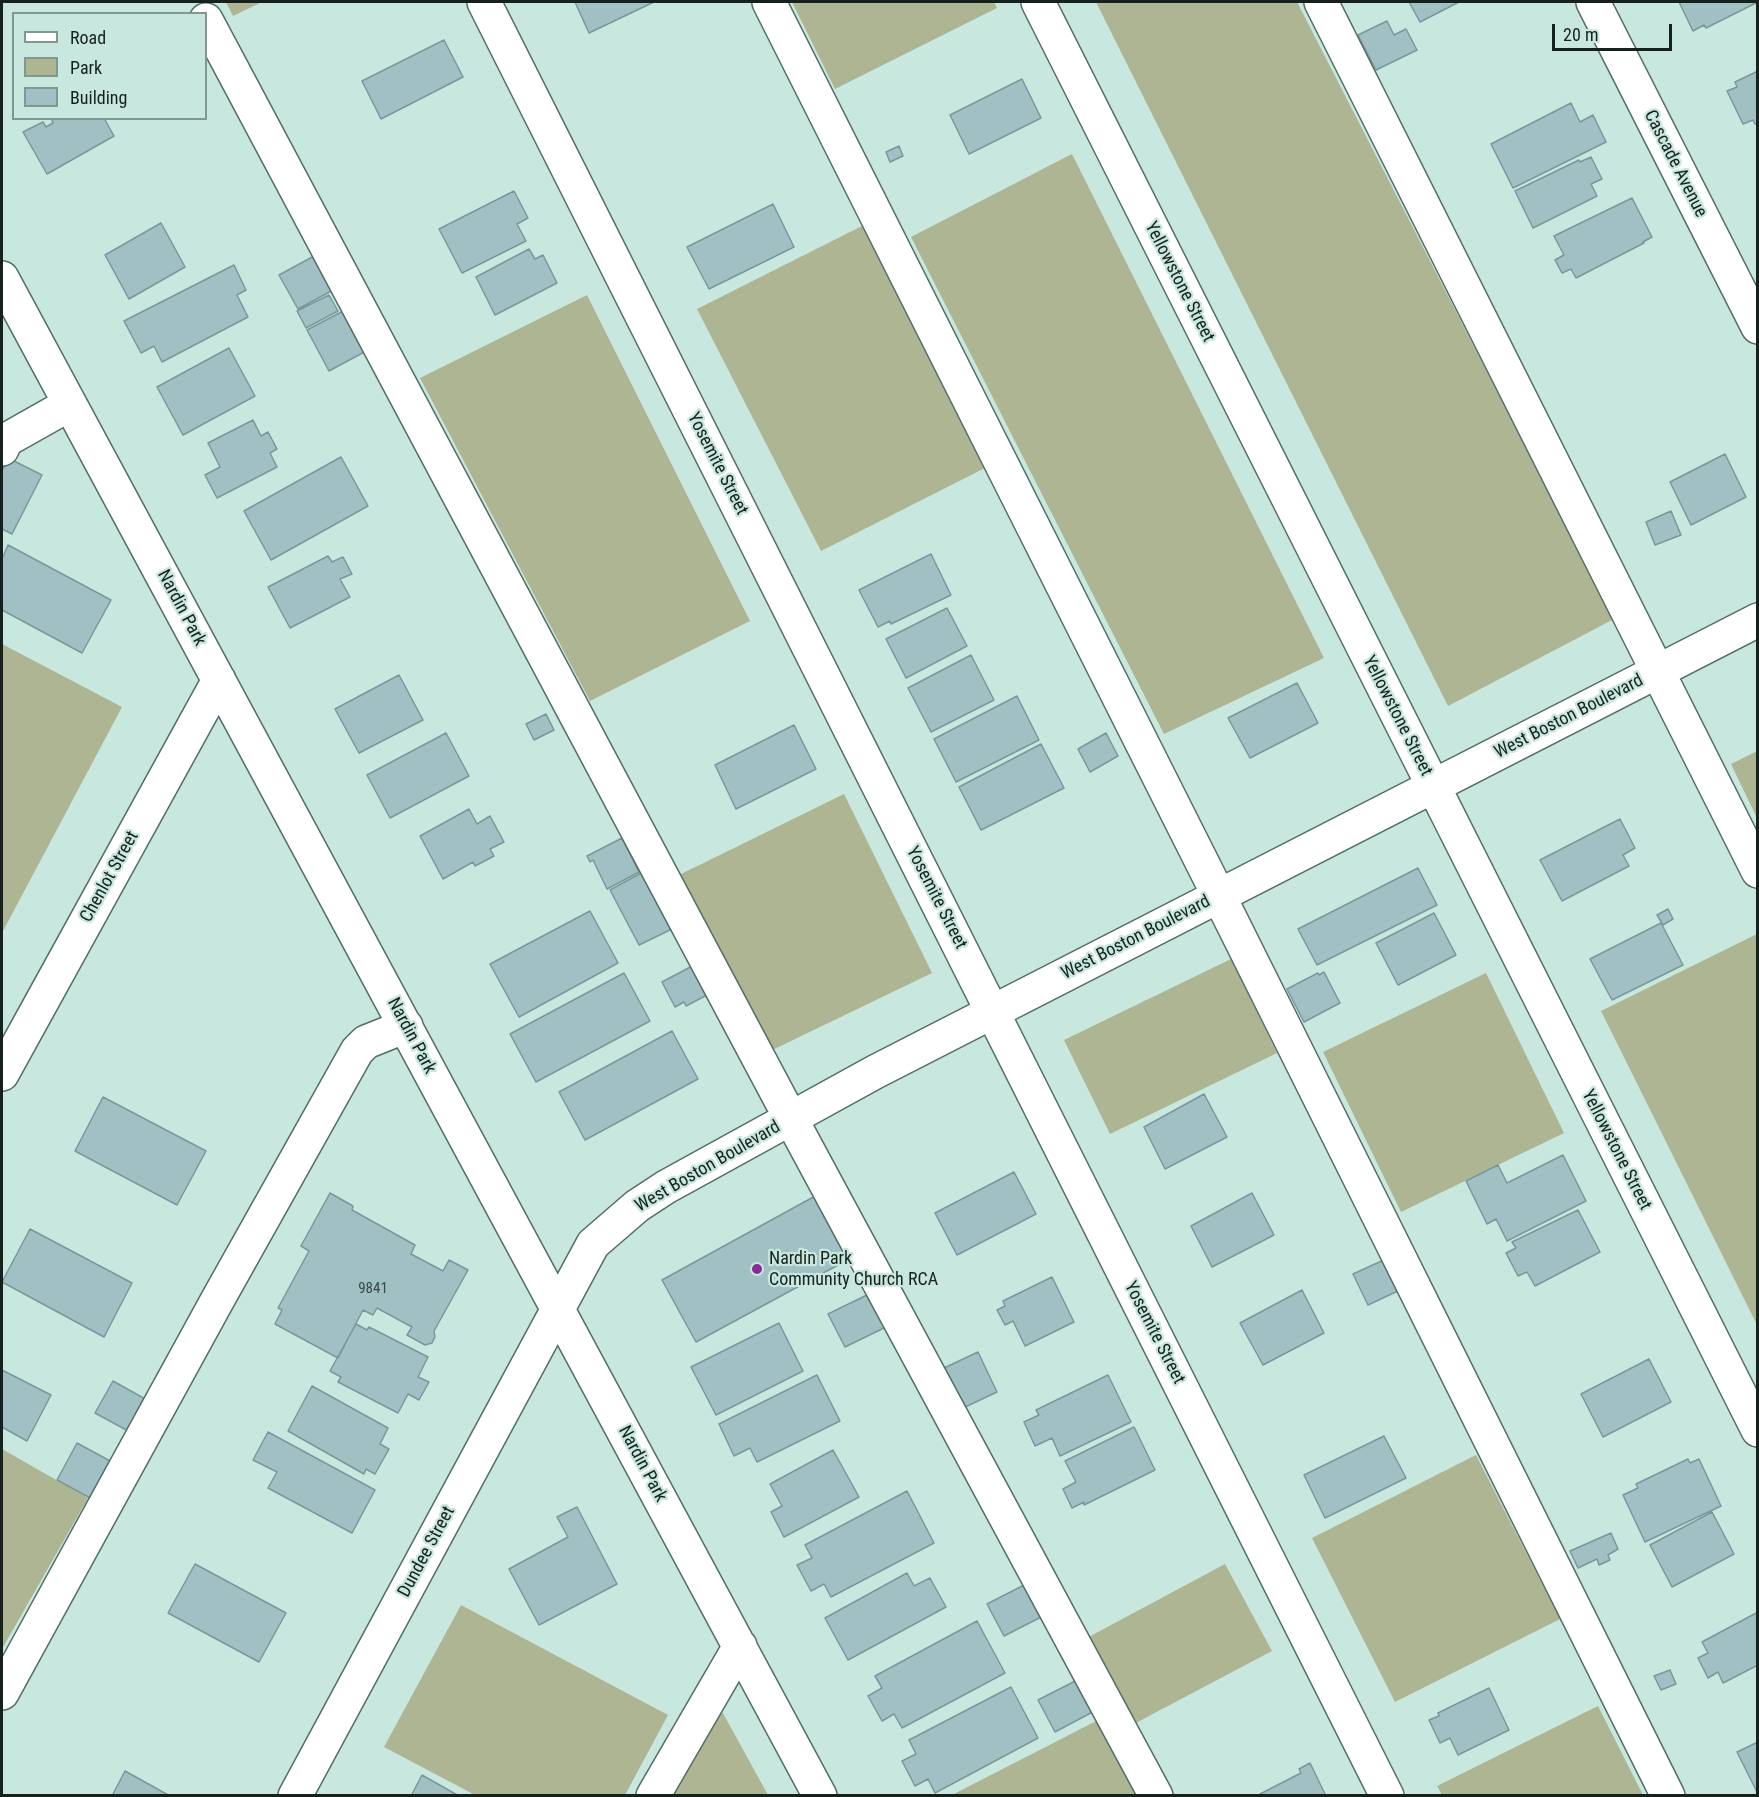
<!DOCTYPE html>
<style>
body{margin:0}
#map{position:relative;width:1759px;height:1797px;overflow:hidden;background:#c8e7de;font-family:"Roboto Condensed",sans-serif}
canvas{display:block}
.frame{position:absolute;inset:0;border:3px solid #16211e;pointer-events:none}
.legend{position:absolute;left:12px;top:12px;width:195px;height:108px;box-sizing:border-box;background:#c8e7de;border:2px solid #819891;margin:0;padding:8px 10px;list-style:none;font-size:18px;color:#16211e}
.legend li{display:flex;align-items:center;gap:12px;height:30px}
.legend b{width:30px;border:2px solid #819891}
.scale{position:absolute;left:1552px;top:24px;width:120px;height:27px;box-sizing:border-box;border:3px solid #16211e;border-top:0;padding-left:8px;font-size:18px;line-height:21px;white-space:nowrap;color:#16211e;-webkit-text-stroke:4px #c8e7de;paint-order:stroke}
</style>
<div id="map">
<canvas width="1759" height="1797"></canvas>
<div class="frame"></div>
<ul class="legend">
<li><b style="height:8px;background:#fff"></b>Road</li>
<li><b style="height:16px;background:#adb593"></b>Park</li>
<li><b style="height:16px;background:#a0c0c3"></b>Building</li>
</ul>
<div class="scale">20 m</div>
</div>
<script>
const ctx = document.querySelector('canvas').getContext('2d');
ctx.lineJoin = 'round';
function fill(path, color) {
  ctx.fillStyle = color;
  ctx.fill(path, 'evenodd');
}
function shape(rows) {
  const path = new Path2D();
  for (const r of rows) {
    path.moveTo(r[0], r[1]);
    for (let i = 2; i < r.length; i += 2) path.lineTo(r[i], r[i + 1]);
  }
  return path;
}
function strokePath(path, color, width, dash) {
  ctx.strokeStyle = color;
  ctx.lineWidth = width;
  ctx.lineCap = dash ? 'butt' : 'round';
  ctx.setLineDash(dash || []);
  ctx.stroke(path);
}
function label(font, color, halo, rows, align = 'center') {
  ctx.font = font + ' "Roboto Condensed",sans-serif';
  ctx.lineWidth = 4.5;
  ctx.setLineDash([]);
  ctx.textBaseline = 'middle';
  ctx.strokeStyle = halo;
  ctx.fillStyle = color;
  for (const [text, x, y, turn = 0] of rows) {
    ctx.save();
    ctx.translate(x, y);
    ctx.rotate((+turn || 0) * Math.PI / 180);
    ctx.textAlign = isNaN(turn) ? turn : align;
    if (halo) ctx.strokeText(text, 0, 0);
    ctx.fillText(text, 0, 0);
    ctx.restore();
  }
}
fill(shape([
 [226,2,262,2,233,16],
 [792,2,994,2,997,8,835,89],
 [1096,2,1297,2,1614,619,1448,706],
 [1072,154,1324,658,1164,734,911,237],
 [864,225,985,468,821,551,697,309],
 [587,295,750,621,590,701,420,378],
 [2,644,122,707,2,933],
 [1757,751,1757,818,1731,764],
 [844,794,932,973,762,1055,675,877],
 [1757,934,1757,1325,1601,1011],
 [1231,959,1277,1053,1110,1134,1064,1040],
 [1486,973,1564,1133,1401,1212,1323,1052],
 [2,1449,88,1498,2,1649],
 [1476,1455,1560,1619,1395,1702,1312,1538],
 [1225,1564,1272,1651,1132,1725,1085,1639],
 [461,1605,668,1715,625,1795,475,1795,384,1747],
 [719,1706,768,1795,666,1795],
 [1598,1706,1643,1795,1442,1795,1437,1786],
 [1102,1718,1142,1796,950,1796]
]), '#adb593');
const building = shape([
 [575,2,654,2,589,33,575,2],
 [1409,2,1459,2,1420,22,1409,2],
 [1679,2,1758,2,1706,28,1704,25,1693,31,1679,2],
 [1387,21,1394,35,1406,29,1417,50,1376,70,1358,35,1387,21],
 [444,40,463,77,381,119,362,81,444,40],
 [1758,71,1758,123,1755,124,1753,120,1743,124,1727,91,1737,87,1735,82,1758,71],
 [1022,79,1041,118,969,154,950,115,1022,79],
 [1571,103,1580,122,1593,115,1606,142,1513,188,1491,144,1571,103],
 [51,118,104,118,114,136,47,174,23,132,43,122,46,127,53,123,51,118],
 [899,146,903,156,890,162,886,152,899,146],
 [1591,157,1602,179,1591,184,1597,196,1533,228,1515,191,1579,160,1580,162,1591,157],
 [514,191,528,218,517,224,526,241,462,273,439,229,514,191],
 [1632,198,1652,237,1643,242,1644,243,1576,278,1571,269,1562,273,1555,260,1564,255,1554,236,1632,198],
 [773,204,794,247,709,289,687,247,773,204],
 [161,223,185,267,129,299,105,255,161,223],
 [529,249,535,259,543,255,557,283,495,315,476,277,529,249],
 [316,255,335,289,298,309,279,275,316,255],
 [234,265,246,290,237,295,248,317,162,362,154,346,141,353,124,321,234,265],
 [329,295,338,311,306,328,297,311,329,295],
 [347,309,368,350,329,371,307,330,347,309],
 [229,348,255,396,183,435,157,387,229,348],
 [253,420,261,436,268,432,277,449,270,453,277,467,217,498,205,475,220,467,208,443,253,420],
 [1725,454,1746,497,1691,525,1670,482,1725,454],
 [341,457,368,506,271,560,244,511,341,457],
 [8,458,42,475,12,534,2,529,2,471,8,458],
 [1671,511,1681,535,1655,545,1646,522,1671,511],
 [8,545,111,600,82,653,2,610,2,559,8,545],
 [931,554,951,595,891,624,890,621,878,627,859,590,931,554],
 [328,556,332,562,343,557,352,574,340,579,350,597,290,628,268,587,328,556],
 [947,608,967,646,906,678,886,639,947,608],
 [971,655,994,700,931,732,908,688,971,655],
 [399,675,423,720,359,753,335,709,399,675],
 [1297,683,1318,723,1250,758,1228,718,1297,683],
 [1017,696,1039,740,956,782,934,739,1017,696],
 [546,714,554,730,534,740,526,724,546,714],
 [794,725,816,769,736,809,715,765,794,725],
 [446,733,469,776,390,818,367,775,446,733],
 [1106,733,1118,756,1090,772,1078,749,1106,733],
 [1041,744,1064,788,981,830,959,787,1041,744],
 [469,809,477,824,490,816,504,842,490,849,494,856,475,866,473,862,443,879,420,836,469,809],
 [1620,819,1635,848,1623,855,1629,866,1562,901,1540,860,1620,819],
 [622,838,639,872,607,889,593,860,590,862,587,856,622,838],
 [1418,868,1437,905,1317,965,1298,929,1418,868],
 [643,872,672,929,639,945,610,890,643,872],
 [1668,909,1673,919,1663,925,1657,915,1668,909],
 [590,911,618,963,519,1017,490,964,590,911],
 [1434,913,1456,955,1398,985,1376,943,1434,913],
 [1661,923,1683,965,1612,1000,1590,959,1661,923],
 [694,965,709,994,686,1006,684,1002,675,1007,662,982,694,965],
 [1324,972,1340,1003,1304,1022,1287,989,1318,973,1319,975,1324,972],
 [624,973,650,1021,536,1082,510,1034,624,973],
 [672,1031,698,1079,585,1140,559,1092,672,1031],
 [1204,1094,1227,1137,1165,1169,1144,1127,1204,1094],
 [103,1097,206,1151,177,1205,75,1151,103,1097],
 [1563,1155,1586,1201,1507,1241,1496,1219,1487,1224,1466,1181,1498,1165,1507,1183,1563,1155],
 [1014,1172,1036,1214,957,1255,935,1213,1014,1172],
 [330,1193,353,1206,352,1210,415,1245,411,1254,443,1271,449,1260,468,1270,434,1331,435,1337,432,1343,425,1345,407,1335,412,1327,377,1308,373,1315,363,1310,338,1358,275,1324,282,1310,278,1308,309,1251,301,1246,330,1193],
 [1252,1193,1274,1235,1212,1267,1191,1226,1252,1193],
 [817,1195,851,1258,696,1342,662,1280,817,1195],
 [1578,1210,1600,1252,1535,1286,1527,1272,1518,1276,1506,1253,1516,1248,1512,1242,1578,1210],
 [30,1229,132,1283,104,1337,2,1282,30,1229],
 [1386,1259,1400,1290,1368,1305,1353,1274,1386,1259],
 [1052,1277,1074,1322,1025,1346,1013,1321,1005,1325,997,1310,1005,1306,1003,1301,1052,1277],
 [1302,1290,1324,1333,1263,1365,1240,1323,1302,1290],
 [869,1294,886,1327,845,1347,828,1314,869,1294],
 [779,1323,803,1371,716,1415,691,1367,779,1323],
 [356,1324,367,1330,369,1327,428,1357,418,1377,429,1382,419,1400,408,1394,398,1413,338,1382,341,1377,330,1371,356,1324],
 [978,1352,997,1392,963,1408,944,1368,978,1352],
 [1649,1359,1671,1402,1603,1437,1581,1394,1649,1359],
 [2,1370,51,1395,27,1441,2,1427,2,1370],
 [817,1375,840,1421,757,1462,750,1448,734,1456,719,1424,817,1375],
 [1108,1375,1131,1422,1060,1456,1052,1438,1035,1446,1024,1422,1039,1415,1036,1410,1108,1375],
 [113,1381,147,1400,130,1432,95,1413,113,1381],
 [312,1386,388,1428,380,1444,389,1449,375,1474,366,1469,364,1474,288,1431,312,1386],
 [1134,1427,1155,1470,1084,1505,1084,1502,1072,1508,1063,1489,1076,1482,1065,1461,1134,1427],
 [268,1432,375,1490,352,1533,268,1488,277,1472,253,1460,268,1432],
 [1384,1436,1406,1478,1325,1518,1304,1475,1384,1436],
 [77,1443,112,1462,92,1499,57,1480,77,1443],
 [833,1450,859,1497,784,1537,771,1512,782,1506,770,1484,833,1450],
 [1688,1459,1690,1463,1699,1459,1721,1506,1645,1542,1623,1495,1638,1488,1636,1484,1688,1459],
 [907,1491,934,1543,831,1597,824,1584,811,1591,797,1565,812,1558,805,1545,907,1491],
 [577,1507,617,1584,539,1625,509,1569,568,1537,557,1517,577,1507],
 [1712,1512,1734,1554,1672,1587,1650,1545,1712,1512],
 [1611,1533,1618,1549,1608,1555,1610,1560,1599,1565,1597,1559,1578,1568,1570,1551,1611,1533],
 [195,1564,286,1613,259,1662,168,1613,195,1564],
 [907,1573,914,1586,930,1578,946,1607,848,1660,825,1618,907,1573],
 [1032,1581,1049,1613,1004,1636,987,1604,1032,1581],
 [1758,1612,1758,1665,1723,1683,1718,1672,1708,1678,1698,1658,1708,1653,1702,1642,1758,1612],
 [977,1621,1005,1673,902,1728,894,1714,882,1721,868,1696,882,1688,875,1676,977,1621],
 [1670,1670,1676,1684,1661,1690,1654,1676,1670,1670],
 [1085,1676,1102,1707,1055,1732,1038,1700,1085,1676],
 [1011,1687,1038,1738,935,1793,928,1779,915,1786,902,1761,916,1754,909,1740,1011,1687],
 [1489,1688,1509,1730,1458,1755,1450,1738,1440,1743,1429,1720,1439,1716,1438,1713,1489,1688],
 [1758,1742,1758,1794,1737,1752,1758,1742],
 [1310,1763,1326,1796,1260,1796,1260,1794,1301,1773,1299,1769,1310,1763],
 [125,1771,170,1796,112,1796,125,1771],
 [422,1775,459,1796,411,1796,422,1775]
]);
fill(building, '#a0c0c3');
strokePath(building, '#7a989c', 1.5);
const minor = shape([
 [484,2,1387,1796],
 [769,2,1219,896,1668,1796],
 [1038,2,1758,1430],
 [1321,2,1758,871],
 [1593,2,1758,327],
 [206,20,791,1119,1156,1796],
 [2,278,820,1796],
 [2,449,6,440,70,404],
 [2,1074,219,680],
 [2,1693,218,1299,357,1051,366,1042,406,1026],
 [295,1796,593,1244,637,1206,666,1187,875,1072,1758,620],
 [653,1796,740,1646]
]);
strokePath(minor, '#526e66', 36);
strokePath(minor, '#fff', 33);
for (const [x, y, r, color] of [
 [757,1269,6,"#852c98"]
]) {
  const dot = new Path2D();
  dot.arc(x, y, r, 0, 2 * Math.PI);
  ctx.fillStyle = color;
  ctx.fill(dot);
  strokePath(dot, '#c8e7de', 2);
}
label('15px', '#384947', null, [
 ["9841",373,1289]
]);
label('18px', '#16211e', '#c8e7de', [
 ["Cascade Avenue",1675,164,63],
 ["Yellowstone Street",1179,282,63],
 ["Yosemite Street",717,464,63],
 ["Nardin Park",181,608,62],
 ["Yellowstone Street",1397,716,63],
 ["West Boston Boulevard",1569,717,-27],
 ["Chenlot Street",110,877,-61],
 ["Yosemite Street",936,898,63],
 ["West Boston Boulevard",1136,938,-27],
 ["Nardin Park",411,1036,62],
 ["Yellowstone Street",1616,1150,63],
 ["West Boston Boulevard",708,1167,-30],
 ["Yosemite Street",1154,1333,63],
 ["Nardin Park",642,1464,62],
 ["Dundee Street",427,1552,-62]
]);
label('18px', '#16211e', '#c8e7de', [
 ["Nardin Park",769,1259],
 ["Community Church RCA",769,1280]
], 'left');
</script>
